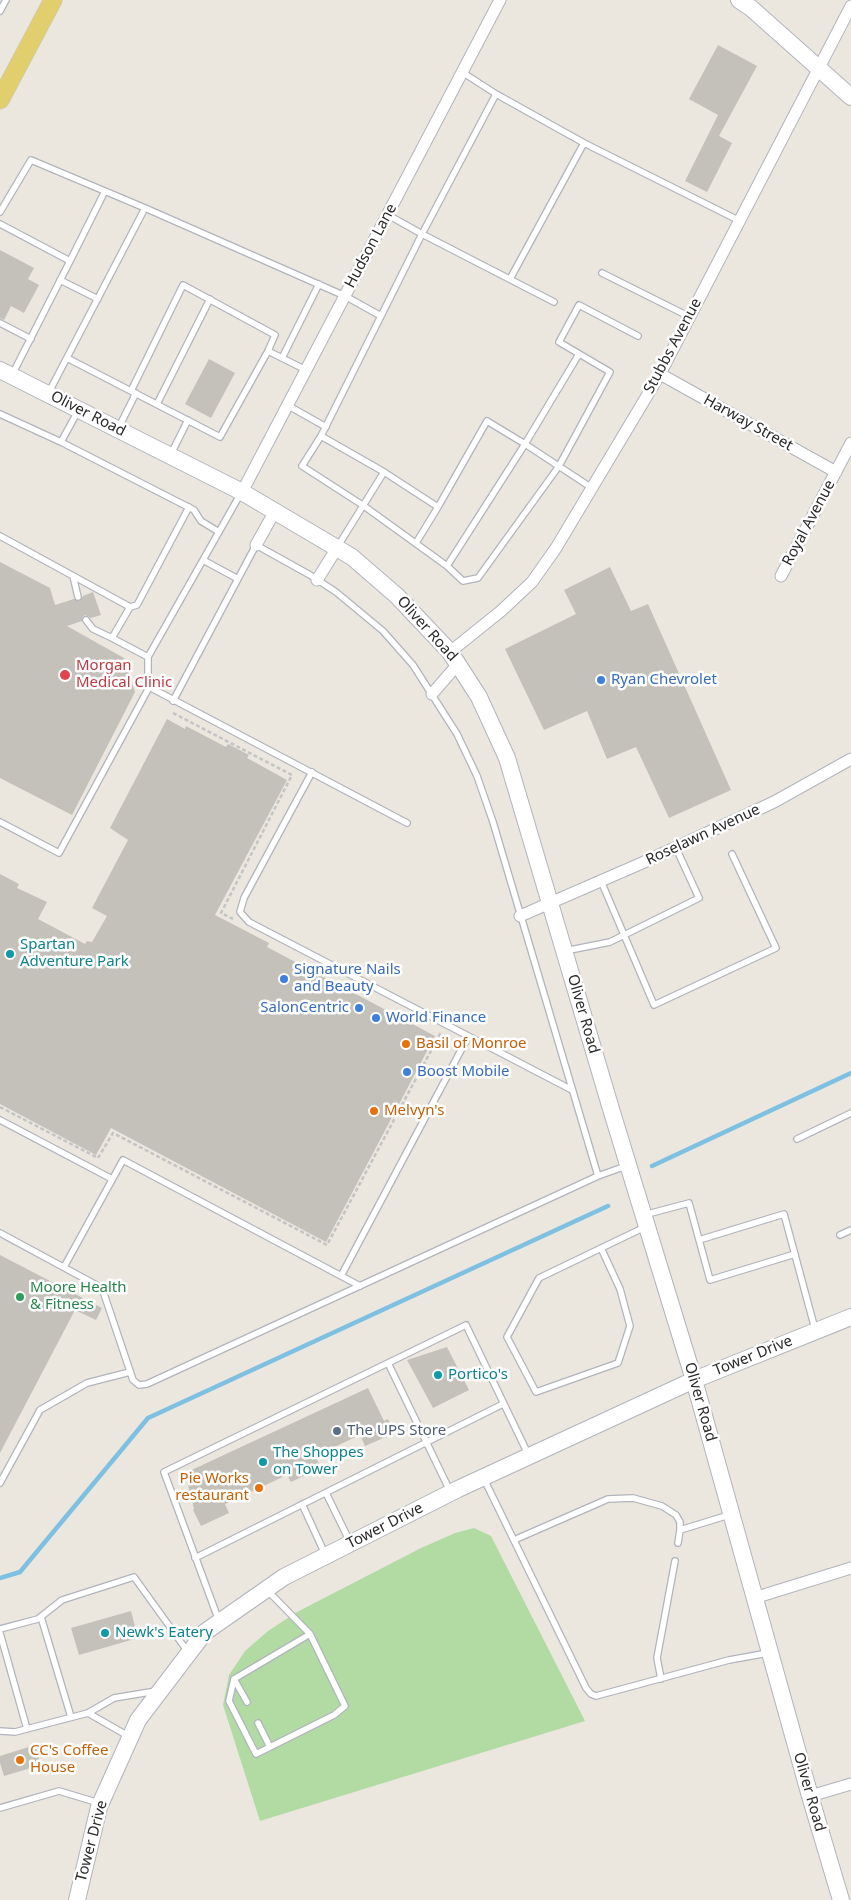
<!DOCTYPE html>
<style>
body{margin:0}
canvas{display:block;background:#ebe7df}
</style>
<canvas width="851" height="1900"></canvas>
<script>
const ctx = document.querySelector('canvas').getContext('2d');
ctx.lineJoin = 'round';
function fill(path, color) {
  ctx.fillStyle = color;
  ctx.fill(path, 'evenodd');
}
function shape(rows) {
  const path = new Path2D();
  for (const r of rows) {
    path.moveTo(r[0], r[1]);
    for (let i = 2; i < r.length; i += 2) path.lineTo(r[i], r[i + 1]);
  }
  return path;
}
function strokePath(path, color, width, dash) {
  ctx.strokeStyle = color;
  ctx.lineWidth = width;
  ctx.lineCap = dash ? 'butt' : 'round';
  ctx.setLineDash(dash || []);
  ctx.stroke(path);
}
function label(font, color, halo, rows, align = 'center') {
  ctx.font = font + ' "Noto Sans",sans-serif';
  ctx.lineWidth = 5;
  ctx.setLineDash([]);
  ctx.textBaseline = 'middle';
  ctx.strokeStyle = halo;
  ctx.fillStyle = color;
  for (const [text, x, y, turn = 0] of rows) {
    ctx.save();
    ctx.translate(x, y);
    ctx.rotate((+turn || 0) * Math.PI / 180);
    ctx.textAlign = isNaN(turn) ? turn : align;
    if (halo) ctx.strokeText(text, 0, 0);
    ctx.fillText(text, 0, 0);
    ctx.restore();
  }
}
fill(shape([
 [474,1528,491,1536,585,1721,260,1821,223,1705,229,1675,245,1651,268,1631,297,1612,421,1548,455,1533]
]), '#b1dba2');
strokePath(shape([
 [652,1166,851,1073],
 [0,1578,20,1572,148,1418,608,1206]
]), '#7ec0e1', 4.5);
fill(shape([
 [718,45,757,66,719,136,732,143,707,192,685,181,718,115,689,99],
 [0,250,34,268,28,279,39,285,24,313,11,306,4,320,0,318],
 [209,359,235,373,211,418,185,404],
 [0,562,50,588,55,605,74,599,80,601,83,596,93,592,101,615,91,618,85,615,82,618,82,621,67,626,124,658,135,692,72,815,0,778],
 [610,567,631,611,648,604,731,790,669,818,636,747,607,759,587,711,544,730,505,649,576,614,564,590],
 [167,719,185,729,186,726,226,747,228,744,249,755,247,758,287,780,215,915,269,943,267,947,435,1036,326,1242,111,1128,96,1155,0,1104,0,874,19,884,17,888,47,902,38,919,85,944,87,941,92,942,107,916,92,908,128,840,110,828],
 [0,1255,102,1308,96,1320,75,1310,0,1453],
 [447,1347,469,1390,433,1408,407,1360],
 [368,1388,384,1421,388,1419,395,1433,365,1446,360,1435,315,1456,321,1468,291,1482,287,1475,225,1504,229,1513,201,1526,193,1510,194,1509,185,1473],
 [131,1611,138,1638,79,1655,71,1628],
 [35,1745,41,1765,4,1776,0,1763,0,1756]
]), '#c4c1ba');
const lane = shape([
 [0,11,6,0],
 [462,72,496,94,584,143,740,221],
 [496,94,422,234,554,302],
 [145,208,345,296,381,316],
 [0,212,31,160,145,208,49,392],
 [0,224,70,261,105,191],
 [602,273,690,317],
 [510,279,584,143],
 [60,280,98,299],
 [0,323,31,339],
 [579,354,525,444,447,566,463,581,478,578,559,466,610,372,559,342,579,305,638,336],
 [67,358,220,437,268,351,306,370],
 [282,358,319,284],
 [12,375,70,261],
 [131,391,183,285,275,335,268,351],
 [157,404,210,299],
 [287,405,326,427],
 [0,414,61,442,194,510,201,521,219,532],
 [119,427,136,393],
 [321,436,302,466,364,506,447,566],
 [61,442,78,411],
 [171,454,188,420],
 [384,472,438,507,487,421,525,444,592,488],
 [0,536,130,607,112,638,148,657,148,679,153,689,407,823],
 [416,543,438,507],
 [338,546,384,472,321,436,422,234,388,215],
 [203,560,238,579],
 [73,576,78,597],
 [130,607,137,605,189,507],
 [86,620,93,629,112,638],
 [148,657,241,493],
 [173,701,256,545,310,575,336,592,383,631,413,665,457,734,477,776,493,822,598,1176],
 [312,772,244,898,240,912,249,922,572,1090],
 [0,822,59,853,151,684],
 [601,881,654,1005,776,948,732,854],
 [565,951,610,942,699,898,676,848],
 [0,1120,112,1179],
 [797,1139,851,1113],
 [644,1215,689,1203,710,1280,795,1254],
 [0,1233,102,1288,133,1380,139,1385,147,1384,598,1176,626,1166],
 [840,1235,851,1230],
 [699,1240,784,1214,815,1329],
 [601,1248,620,1289,630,1326,618,1363,536,1392,507,1337,539,1278,645,1227],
 [64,1267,123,1160,360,1286],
 [341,1276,468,1037],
 [388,1363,450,1491],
 [484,1479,586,1688,591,1694,596,1696,729,1660,768,1653],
 [0,1483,40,1410,87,1383,130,1372],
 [326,1493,350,1542],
 [302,1504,325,1554],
 [680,1530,729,1515],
 [514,1540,608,1499,633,1498,662,1506,676,1515,680,1522,680,1530,678,1543],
 [195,1558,503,1404],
 [267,1590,310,1634,345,1706,334,1715,256,1754,229,1701,234,1679,310,1634],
 [41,1617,71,1717],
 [219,1621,164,1472,466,1325,528,1454],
 [0,1629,38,1619,62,1600,134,1577,188,1652],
 [0,1633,27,1729],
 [234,1679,247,1702],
 [661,1679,657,1658,675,1561],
 [88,1713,130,1737],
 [258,1723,270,1747],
 [0,1731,15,1732,88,1713,114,1698,156,1691],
 [0,1808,59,1791,99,1803]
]);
const street = shape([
 [660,374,836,472],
 [242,492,500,0],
 [256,545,275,511],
 [781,576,851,443],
 [317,580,337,548],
 [450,652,501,611,532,582,556,548,660,374,851,6],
 [432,694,458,664],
 [520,916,642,863,774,802,851,759],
 [754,1598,851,1568],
 [810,1796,851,1784]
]);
const secondary = shape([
 [739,0,751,8,851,97],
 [0,370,242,492,352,557,397,596,450,652,479,697,507,758,611,1109,694,1380,810,1796,841,1900],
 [77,1900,99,1807,138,1720,205,1632,284,1577,458,1489,694,1380,851,1317]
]);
const primary = shape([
 [0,100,53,0]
]);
strokePath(lane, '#b2b4bd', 8);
strokePath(street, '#b2b4bd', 13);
strokePath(secondary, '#b2b4bd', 18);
strokePath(primary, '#c4c4c4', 19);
strokePath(shape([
 [173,713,292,775,221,913,233,919],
 [0,1107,98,1158,113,1133,327,1245,441,1032]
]), '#c4c4c4', 2.5, [4, 2.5]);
strokePath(lane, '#fff', 5.5);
strokePath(street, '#fff', 11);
strokePath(secondary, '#fff', 16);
strokePath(primary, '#e1cf6e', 18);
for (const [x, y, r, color] of [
 [65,675,6,"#e0444e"],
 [601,680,5,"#3f7fe0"],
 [10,954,5,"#0f9aa8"],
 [284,979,5,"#3f7fe0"],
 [359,1008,5,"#3f7fe0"],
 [376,1018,5,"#3f7fe0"],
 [406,1044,5,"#e8710a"],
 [407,1072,5,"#3f7fe0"],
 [374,1111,5,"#e8710a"],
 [20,1297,5,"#2e9e5b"],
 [438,1375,5,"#0f9aa8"],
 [337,1431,5,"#5c6f8a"],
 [263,1462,5,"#0f9aa8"],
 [259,1488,5,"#e8710a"],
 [105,1633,5,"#0f9aa8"],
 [20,1760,5,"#e8710a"]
]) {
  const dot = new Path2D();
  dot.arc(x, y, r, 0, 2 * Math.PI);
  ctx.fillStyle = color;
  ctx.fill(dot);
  strokePath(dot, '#fff', 2);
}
label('15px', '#2b2b2b', '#fff', [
 ["Hudson Lane",371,246,-62],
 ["Stubbs Avenue",673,346,-62],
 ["Oliver Road",88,414,27],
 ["Harway Street",748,423,29],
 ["Royal Avenue",809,523,-62],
 ["Oliver Road",427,629,48],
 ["Roselawn Avenue",703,835,-25],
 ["Oliver Road",583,1014,74],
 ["Tower Drive",753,1356,-22],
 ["Oliver Road",700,1402,74],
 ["Tower Drive",385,1526,-27],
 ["Oliver Road",809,1792,74],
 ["Tower Drive",92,1841,-75]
]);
label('15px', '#be3a42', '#fff', [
 ["Morgan",76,666],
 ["Medical Clinic",76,683]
], 'left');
label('15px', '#366cbe', '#fff', [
 ["Ryan Chevrolet",611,680],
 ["Signature Nails",294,970],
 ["and Beauty",294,987],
 ["SalonCentric",349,1008,"right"],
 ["World Finance",386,1018],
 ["Boost Mobile",417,1072]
], 'left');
label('15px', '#0d838f', '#fff', [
 ["Spartan",20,945],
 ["Adventure Park",20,962],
 ["Portico's",448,1375],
 ["The Shoppes",273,1453],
 ["on Tower",273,1470],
 ["Newk's Eatery",115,1633]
], 'left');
label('15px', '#c56008', '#fff', [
 ["Basil of Monroe",416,1044],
 ["Melvyn's",384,1111],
 ["Pie Works",249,1479,"right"],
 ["restaurant",249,1496,"right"],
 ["CC's Coffee",30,1751],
 ["House",30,1768]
], 'left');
label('15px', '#27864d', '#fff', [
 ["Moore Health",30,1288],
 ["& Fitness",30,1305]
], 'left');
label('15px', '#4e5e75', '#fff', [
 ["The UPS Store",347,1431]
], 'left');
</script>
